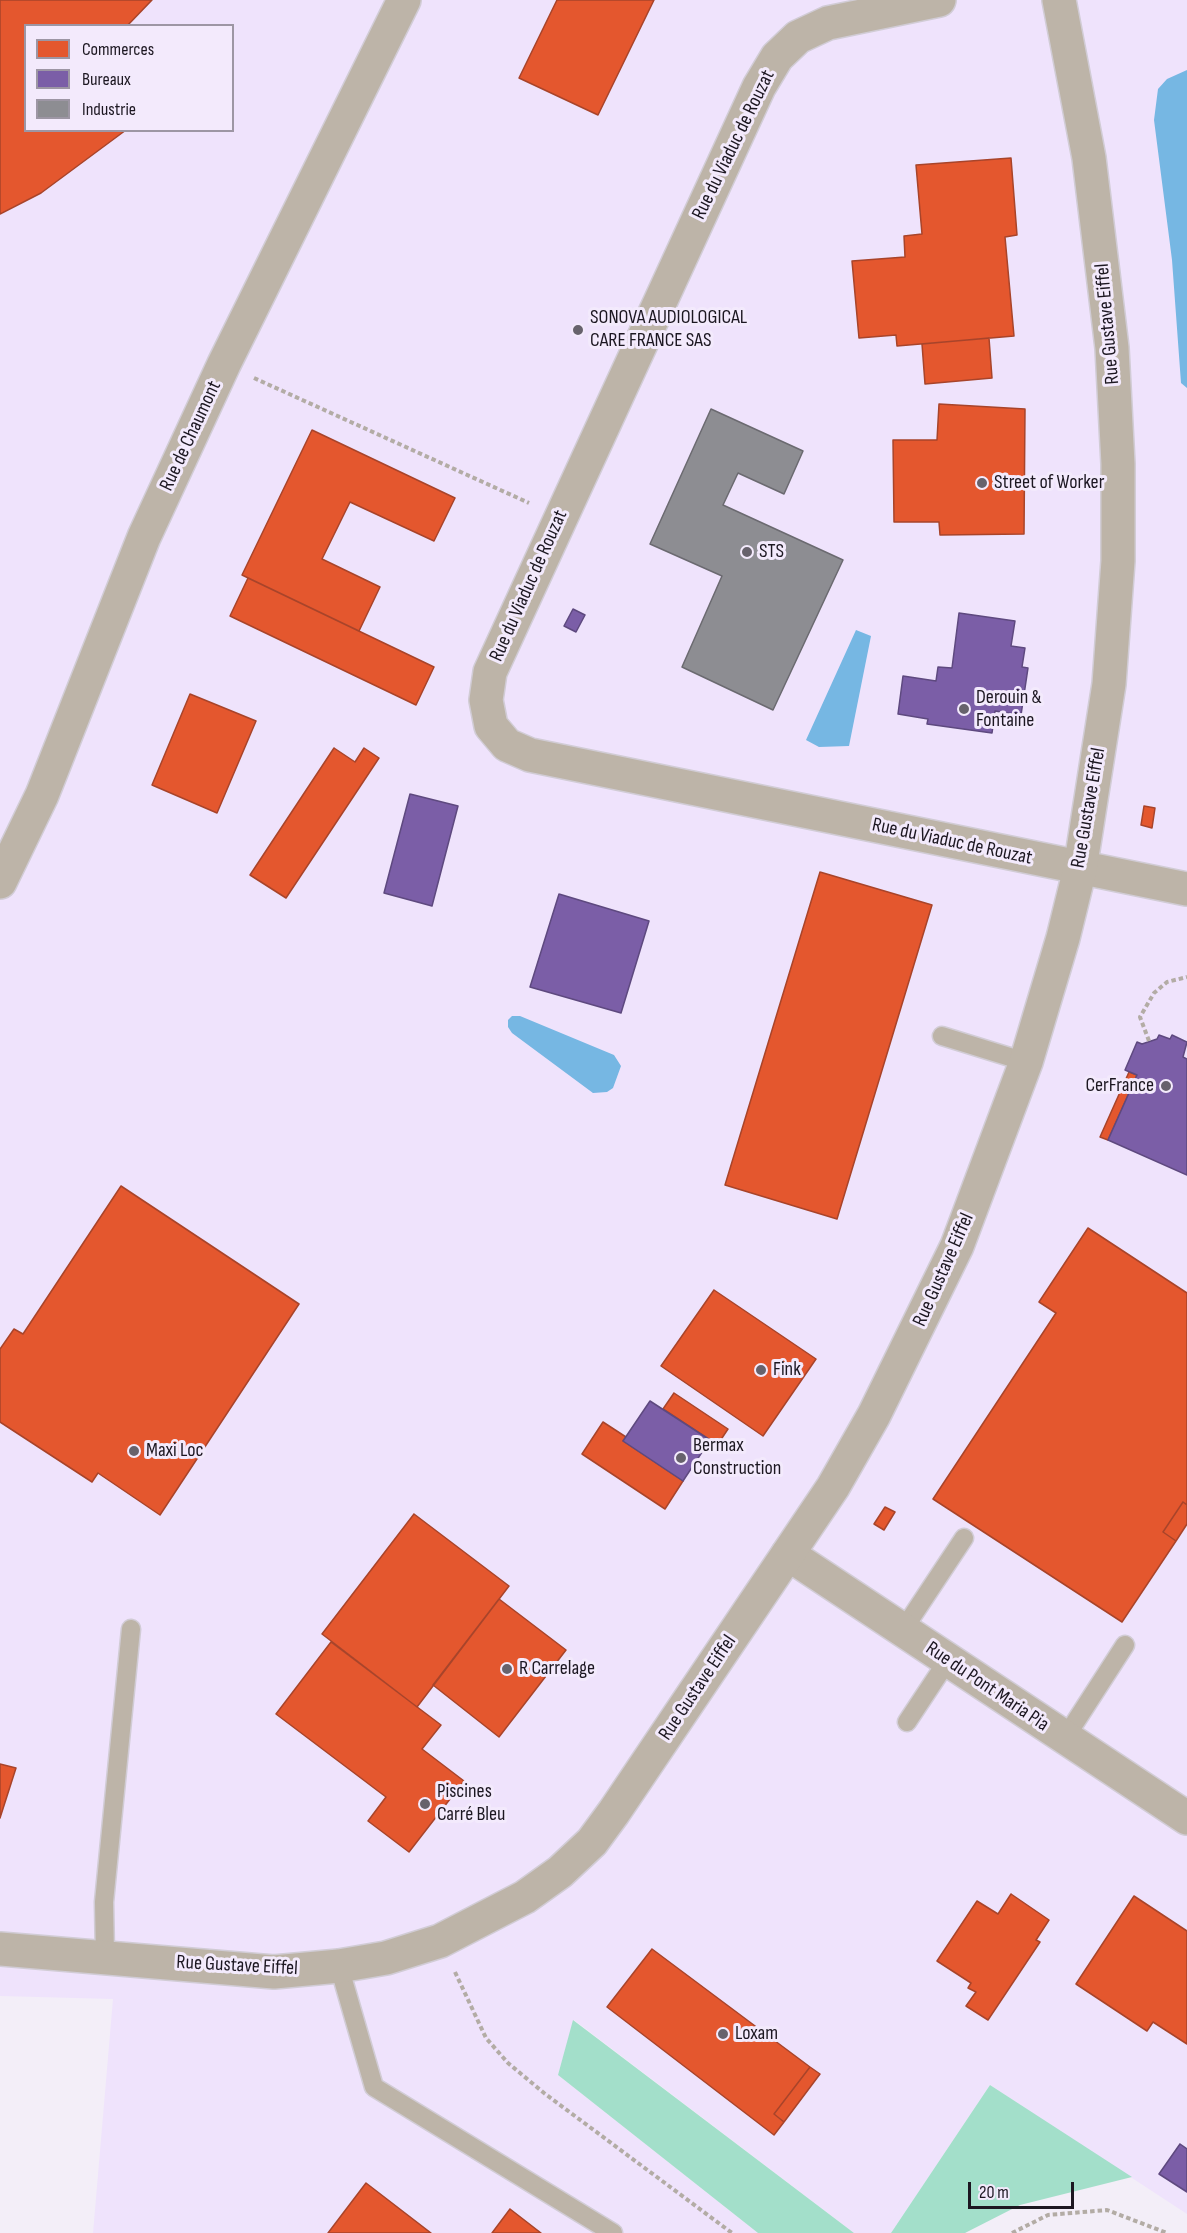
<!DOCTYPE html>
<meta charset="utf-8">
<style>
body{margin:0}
#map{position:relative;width:1187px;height:2233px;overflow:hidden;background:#f3eef8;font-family:"Sofia Sans Condensed",sans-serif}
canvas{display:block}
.legend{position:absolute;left:24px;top:24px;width:210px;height:108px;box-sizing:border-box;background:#f3eafc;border:2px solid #9d96a4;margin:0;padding:8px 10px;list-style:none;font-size:18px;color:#1c1721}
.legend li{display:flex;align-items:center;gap:12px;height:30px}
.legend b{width:30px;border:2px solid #9d96a4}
.scale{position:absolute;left:968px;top:2182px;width:106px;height:27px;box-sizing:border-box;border:3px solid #1c1721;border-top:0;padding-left:8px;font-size:18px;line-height:21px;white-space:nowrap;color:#1c1721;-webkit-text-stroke:4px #f3eafc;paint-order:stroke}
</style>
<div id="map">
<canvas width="1187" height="2233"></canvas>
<ul class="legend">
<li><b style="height:16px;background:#e4572e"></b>Commerces</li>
<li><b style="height:16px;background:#7b5ea7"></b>Bureaux</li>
<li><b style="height:16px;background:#8d8d92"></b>Industrie</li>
</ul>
<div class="scale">20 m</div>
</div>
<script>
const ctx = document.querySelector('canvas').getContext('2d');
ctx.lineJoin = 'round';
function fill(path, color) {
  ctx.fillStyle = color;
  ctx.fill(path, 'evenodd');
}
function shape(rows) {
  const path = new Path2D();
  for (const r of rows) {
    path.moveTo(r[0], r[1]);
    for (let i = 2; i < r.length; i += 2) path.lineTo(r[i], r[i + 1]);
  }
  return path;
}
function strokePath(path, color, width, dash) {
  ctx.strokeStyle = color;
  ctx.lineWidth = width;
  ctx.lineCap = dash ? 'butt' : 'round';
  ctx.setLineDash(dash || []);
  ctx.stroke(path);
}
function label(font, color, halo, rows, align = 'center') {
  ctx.font = font + ' "Sofia Sans Condensed",sans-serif';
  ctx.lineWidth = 6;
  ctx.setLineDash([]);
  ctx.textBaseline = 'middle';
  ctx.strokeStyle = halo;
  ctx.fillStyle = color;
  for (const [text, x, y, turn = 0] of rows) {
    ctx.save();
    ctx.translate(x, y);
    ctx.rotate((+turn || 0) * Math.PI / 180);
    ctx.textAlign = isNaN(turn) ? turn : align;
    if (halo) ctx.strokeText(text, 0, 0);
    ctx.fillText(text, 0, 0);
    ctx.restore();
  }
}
fill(shape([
 [0,0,1187,0,1187,2214,990,2085,891,2233,854,2233,574,2020,558,2075,758,2233,93,2233,113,1999,0,1996],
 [26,26,232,26,232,130,26,130]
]), '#efe3fc');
fill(shape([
 [573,2020,854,2233,758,2233,558,2075],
 [990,2085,1132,2177,1020,2205,965,2233,891,2233]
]), '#a3dfca');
fill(shape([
 [1187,70,1187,388,1181,383,1172,260,1154,120,1158,89,1167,79],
 [856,630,871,636,849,746,819,747,806,740],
 [512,1016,520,1016,614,1055,621,1066,613,1088,607,1092,593,1093,512,1033,508,1027,508,1020]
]), '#76b7e3');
const shops = shape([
 [0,0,152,0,127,26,26,26,26,130,126,130,41,193,0,214,0,0],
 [557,0,654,0,598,115,519,78,557,0],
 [1011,158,1017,235,1005,237,1014,336,897,346,896,335,859,338,852,261,905,257,904,236,922,234,916,165,1011,158],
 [989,338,992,378,925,384,922,344,989,338],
 [939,404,1025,409,1024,534,940,535,939,522,894,522,893,440,937,440,939,404],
 [312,430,455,498,434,541,350,502,322,559,380,587,359,631,242,575,312,430],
 [248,578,434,667,416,705,230,616,248,578],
 [190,694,256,721,217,813,152,785,190,694],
 [334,748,355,762,364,748,379,758,286,898,250,875,334,748],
 [1144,806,1155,808,1152,828,1141,825,1144,806],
 [820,872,932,905,837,1219,725,1185,820,872],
 [1129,1072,1137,1075,1108,1140,1100,1137,1129,1072],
 [121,1186,299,1304,160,1515,98,1473,92,1482,0,1422,0,1349,14,1329,23,1334,121,1186],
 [1088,1228,1187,1293,1187,1505,1183,1502,1163,1532,1176,1541,1122,1622,933,1499,1056,1313,1039,1302,1088,1228],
 [714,1290,816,1359,763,1436,661,1366,714,1290],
 [674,1393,728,1429,714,1450,707,1445,710,1440,663,1409,674,1393],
 [603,1422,626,1437,623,1441,683,1481,665,1509,582,1454,603,1422],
 [1183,1502,1187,1505,1187,1524,1176,1541,1163,1532,1183,1502],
 [885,1507,895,1512,884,1530,874,1524,885,1507],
 [414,1514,509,1586,417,1707,322,1634,414,1514],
 [499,1599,566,1650,499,1737,433,1685,499,1599],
 [331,1642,441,1725,422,1749,464,1781,409,1852,368,1821,386,1797,276,1714,331,1642],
 [0,1764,16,1768,0,1818,0,1764],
 [1011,1894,1049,1920,1036,1940,1040,1942,988,2020,966,2006,976,1992,968,1988,971,1983,937,1961,977,1901,998,1914,1011,1894],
 [1134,1896,1187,1931,1187,2044,1153,2022,1147,2031,1076,1984,1134,1896],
 [652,1949,810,2067,774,2114,784,2122,774,2135,607,2007,652,1949],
 [810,2067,820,2074,784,2122,774,2114,810,2067],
 [366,2183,431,2233,328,2233,366,2183],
 [510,2209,541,2233,492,2233,510,2209]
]);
fill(shops, '#e4572e');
strokePath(shops, '#a8442a', 1.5);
const offices = shape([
 [573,609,585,615,576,632,564,626,573,609],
 [959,613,1015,621,1011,646,1025,648,1022,667,1028,668,1021,715,995,711,992,733,927,724,928,719,898,714,903,676,936,681,938,667,952,668,959,613],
 [410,794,458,806,432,906,384,893,410,794],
 [559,894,649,921,621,1013,530,987,559,894],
 [1159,1035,1170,1039,1172,1035,1187,1042,1183,1057,1187,1059,1187,1175,1108,1140,1137,1075,1125,1070,1137,1042,1142,1044,1157,1039,1159,1035],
 [650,1401,710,1440,683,1481,623,1441,650,1401],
 [1180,2144,1187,2149,1187,2192,1159,2174,1180,2144]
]);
fill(offices, '#7b5ea7');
strokePath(offices, '#5e497f', 1.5);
const industry = shape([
 [711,409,803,451,784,494,738,473,723,505,843,560,773,710,682,667,722,576,650,544,711,409]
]);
fill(industry, '#8d8d92');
strokePath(industry, '#6b6a70', 1.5);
const service = shape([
 [942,1036,1026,1062],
 [903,1630,964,1538],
 [907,1722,948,1660],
 [1065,1738,1125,1645],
 [105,1957,104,1902,131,1629],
 [339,1966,374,2087,613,2233]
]);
const minor = shape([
 [939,0,828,23,798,37,777,57,759,87,490,672,486,700,491,726,507,745,530,755,1187,889],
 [0,882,42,795,144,537,224,364,404,0],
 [788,1554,1187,1818]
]);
const tertiary = shape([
 [0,1949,274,1972,339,1966,386,1958,440,1941,525,1897,560,1872,592,1842,614,1812,833,1487,874,1415,957,1246,1026,1062,1063,938,1080,869,1109,684,1118,561,1118,464,1112,348,1089,158,1059,0]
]);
strokePath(service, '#d1ccd5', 21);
strokePath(minor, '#d1ccd5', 36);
strokePath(tertiary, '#d1ccd5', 36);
strokePath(shape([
 [254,378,529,503],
 [1149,1041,1140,1017,1154,993,1167,982,1187,977],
 [455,1972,486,2038,508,2063,544,2093,732,2233],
 [1012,2233,1048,2215,1107,2210,1167,2233]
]), '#b3aca5', 4, [4.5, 3]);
strokePath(service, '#bdb4a8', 18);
strokePath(minor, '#bdb4a8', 33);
strokePath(tertiary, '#bdb4a8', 33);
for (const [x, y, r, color] of [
 [578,330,6,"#67626c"],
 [982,483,6,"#67626c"],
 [747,552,6,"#67626c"],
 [964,709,6,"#67626c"],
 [1166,1086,6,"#67626c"],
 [761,1370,6,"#67626c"],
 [134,1451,6,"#67626c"],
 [681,1458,6,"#67626c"],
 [507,1669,6,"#67626c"],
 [425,1804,6,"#67626c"],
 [723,2034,6,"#67626c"]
]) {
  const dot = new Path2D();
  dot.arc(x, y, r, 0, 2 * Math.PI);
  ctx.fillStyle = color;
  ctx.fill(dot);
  strokePath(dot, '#f3eafc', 2);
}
label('20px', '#1c1721', '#f3eafc', [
 ["Rue du Viaduc de Rouzat",734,145,-64],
 ["Rue Gustave Eiffel",1108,324,-95],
 ["Rue de Chaumont",191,436,-65],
 ["Rue du Viaduc de Rouzat",529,586,-66],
 ["Rue Gustave Eiffel",1089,808,-80],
 ["Rue du Viaduc de Rouzat",952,842,12],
 ["Rue Gustave Eiffel",944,1270,-66],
 ["Rue du Pont Maria Pia",987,1687,34],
 ["Rue Gustave Eiffel",698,1688,-56],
 ["Rue Gustave Eiffel",237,1966,3]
]);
label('20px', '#1c1721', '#f3eafc', [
 ["SONOVA AUDIOLOGICAL",590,318],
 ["CARE FRANCE SAS",590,341],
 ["Street of Worker",994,483],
 ["STS",759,552],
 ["Derouin &",976,698],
 ["Fontaine",976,721],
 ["CerFrance",1154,1086,"right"],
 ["Fink",773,1370],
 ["Bermax",693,1446],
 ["Construction",693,1469],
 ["Maxi Loc",146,1451],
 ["R Carrelage",519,1669],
 ["Piscines",437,1792],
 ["Carré Bleu",437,1815],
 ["Loxam",735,2034]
], 'left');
</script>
